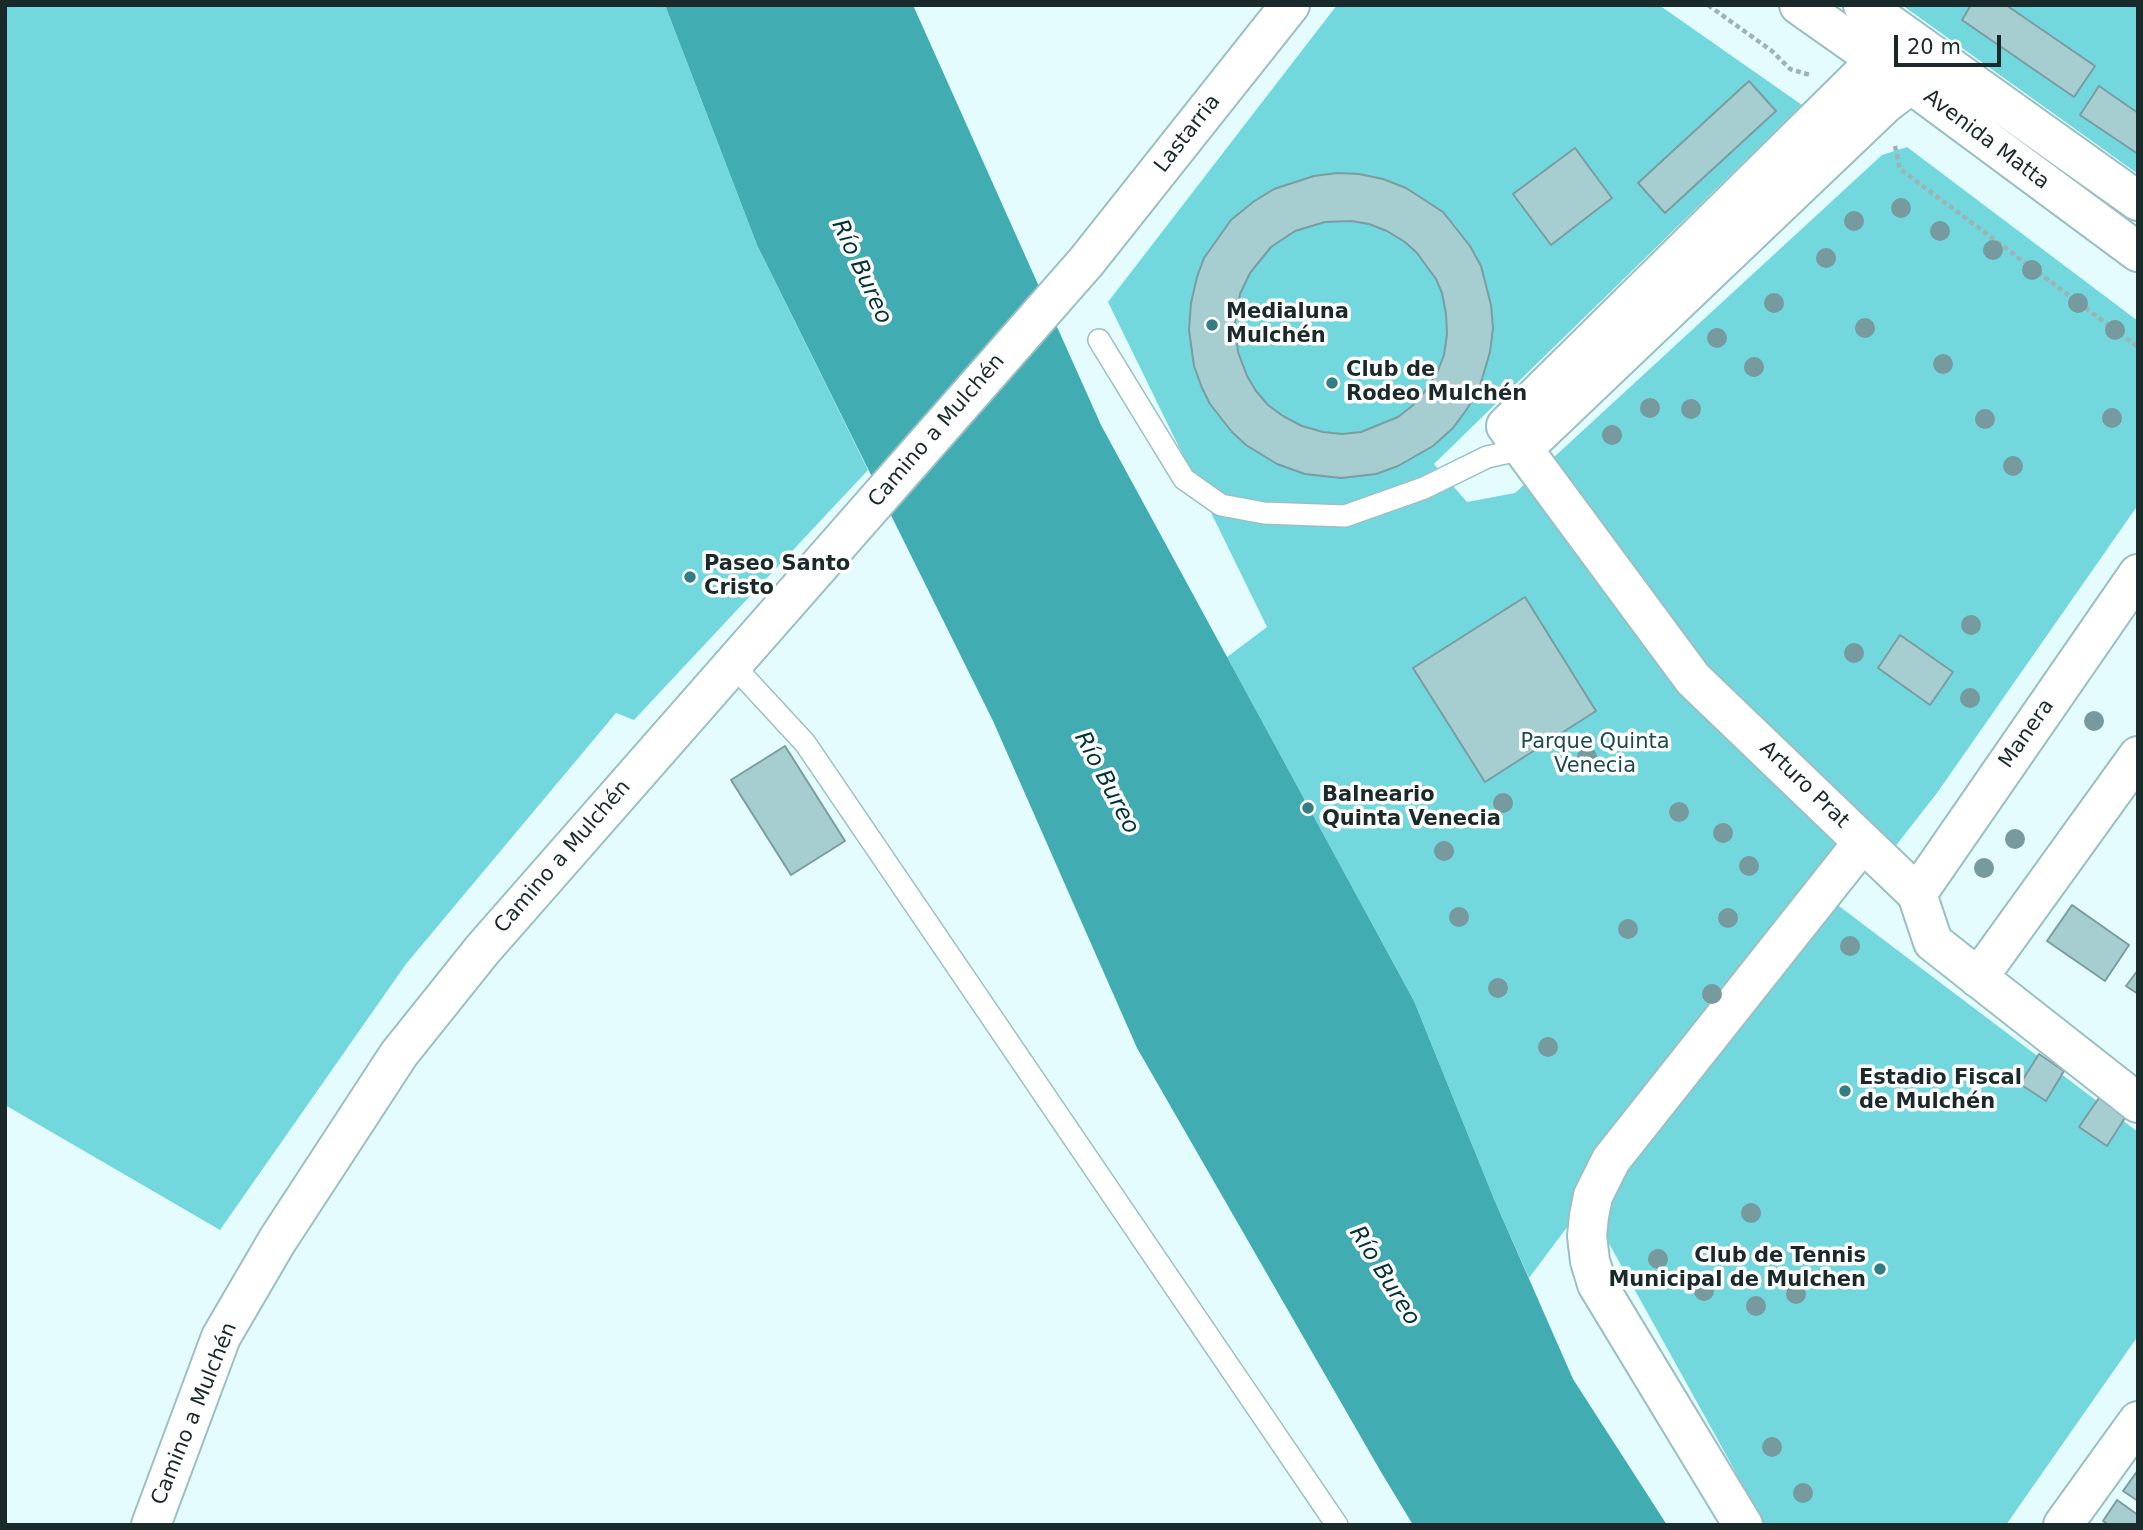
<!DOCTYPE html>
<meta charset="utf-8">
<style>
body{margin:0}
#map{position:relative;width:2143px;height:1530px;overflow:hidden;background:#e4fcfd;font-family:"DejaVu Sans",sans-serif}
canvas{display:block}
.frame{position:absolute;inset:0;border:7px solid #1a292a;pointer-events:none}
.scale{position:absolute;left:1894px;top:35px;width:107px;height:32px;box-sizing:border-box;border:4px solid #1a292a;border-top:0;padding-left:9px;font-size:21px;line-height:24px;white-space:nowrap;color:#1a292a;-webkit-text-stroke:5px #fff;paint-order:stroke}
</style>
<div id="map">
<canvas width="2143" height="1530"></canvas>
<div class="frame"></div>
<div class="scale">20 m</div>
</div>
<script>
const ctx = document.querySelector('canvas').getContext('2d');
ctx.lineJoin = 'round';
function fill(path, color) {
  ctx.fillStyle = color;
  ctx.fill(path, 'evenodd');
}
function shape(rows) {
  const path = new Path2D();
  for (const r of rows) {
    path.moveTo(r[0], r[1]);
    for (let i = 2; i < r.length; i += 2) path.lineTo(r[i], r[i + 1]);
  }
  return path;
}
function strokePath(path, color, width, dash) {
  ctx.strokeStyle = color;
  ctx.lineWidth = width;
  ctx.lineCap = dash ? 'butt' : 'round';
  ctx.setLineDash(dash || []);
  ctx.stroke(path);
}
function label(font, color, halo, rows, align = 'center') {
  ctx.font = font + ' "DejaVu Sans",sans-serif';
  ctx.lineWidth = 7;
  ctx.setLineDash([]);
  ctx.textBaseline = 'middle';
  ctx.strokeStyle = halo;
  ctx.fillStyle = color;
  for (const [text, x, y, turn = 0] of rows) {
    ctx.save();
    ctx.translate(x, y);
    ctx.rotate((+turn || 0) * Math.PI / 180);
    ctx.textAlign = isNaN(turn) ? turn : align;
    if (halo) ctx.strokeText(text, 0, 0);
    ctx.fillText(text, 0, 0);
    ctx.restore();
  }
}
fill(shape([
 [5,5,665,5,757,245,868,470,634,720,616,713,406,964,220,1230,5,1105],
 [1337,5,1659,5,1802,105,1434,464,1467,502,1515,493,1882,155,1907,147,2138,321,2138,505,1937,793,1891,852,1831,900,2138,1132,2138,1336,2006,1525,1765,1525,1586,1202,1529,1278,1494,1199,1414,1001,1227,657,1267,627,1108,302],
 [1902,5,2138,5,2138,174]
]), '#72d8de');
fill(shape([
 [665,5,913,5,1101,425,1414,1001,1494,1199,1573,1379,1667,1525,1413,1525,1381,1472,1137,1048,993,721,757,245]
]), '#42acb3');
const building = shape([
 [1971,5,2006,5,2095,66,2074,97,1962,20,1971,5],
 [1749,81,1776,111,1665,213,1638,183,1749,81],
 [2099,86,2138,113,2138,154,2080,115,2099,86],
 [1575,148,1612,198,1551,245,1513,194,1575,148],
 [1337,173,1359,174,1383,179,1406,188,1443,212,1470,246,1481,266,1491,305,1493,328,1490,352,1479,389,1467,409,1453,428,1433,446,1398,466,1376,474,1341,478,1305,474,1277,464,1246,445,1232,432,1210,404,1202,388,1194,366,1189,330,1191,303,1197,277,1204,258,1231,220,1253,202,1274,189,1314,176,1337,173],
 [1351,221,1369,224,1387,231,1405,242,1417,253,1436,279,1442,293,1446,314,1447,334,1444,355,1437,373,1425,391,1412,406,1398,417,1361,432,1342,434,1323,432,1302,426,1283,416,1268,405,1256,391,1247,376,1238,352,1235,322,1240,294,1250,273,1271,247,1295,231,1325,222,1351,221],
 [1525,597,1596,711,1485,782,1413,668,1525,597],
 [1900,635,1953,672,1930,705,1878,668,1900,635],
 [785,746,845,841,791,875,731,780,785,746],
 [2072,905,2129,945,2105,981,2047,941,2072,905],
 [2138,970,2138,994,2126,986,2138,970],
 [2039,1054,2064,1071,2046,1101,2020,1084,2039,1054],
 [2103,1092,2130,1110,2107,1146,2079,1127,2103,1092],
 [2138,1470,2138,1501,2123,1491,2138,1470],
 [2117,1500,2138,1515,2138,1525,2109,1525,2103,1521,2117,1500]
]);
fill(building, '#a6cdcf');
strokePath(building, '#799da0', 2);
const lane = shape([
 [1099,340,1184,479,1221,505,1264,513,1345,516,1424,488,1487,457,1523,449],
 [732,664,805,743,1337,1525]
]);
const street = shape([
 [1899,38,1506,426,1693,679,1917,894,1933,942,2138,1103],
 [1523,449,1886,103,1911,84,1934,62],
 [1917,894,2138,574],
 [1978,978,2138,756],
 [1743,1525,1597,1284,1590,1261,1587,1236,1589,1216,1593,1196,1611,1160,1863,842],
 [2063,1525,2138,1421]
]);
const secondary = shape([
 [1799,5,1911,84,2138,252],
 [1863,5,2138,201],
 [151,1525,221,1337,277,1241,399,1054,483,949,1086,262,1290,5]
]);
strokePath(lane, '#9ac0c3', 24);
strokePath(street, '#9ac0c3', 42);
strokePath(secondary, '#9ac0c3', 42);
strokePath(shape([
 [1708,5,1772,51,1790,69,1810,75],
 [1895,146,1900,169,2138,347]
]), '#9eb3b4', 4.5, [5, 3.5]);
strokePath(lane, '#fff', 21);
strokePath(street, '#fff', 38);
strokePath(secondary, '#fff', 38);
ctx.fillStyle = '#769a9d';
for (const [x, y] of [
 [1901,208],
 [1854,221],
 [1940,231],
 [1993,250],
 [1826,258],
 [2032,270],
 [1774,303],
 [2078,303],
 [1865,328],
 [2115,330],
 [1717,338],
 [1943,364],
 [1754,367],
 [1650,408],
 [1691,409],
 [2112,418],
 [1985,419],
 [1612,435],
 [2013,466],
 [1971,625],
 [1854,653],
 [1970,698],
 [2094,721],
 [1587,757],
 [1503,803],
 [1679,812],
 [1723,833],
 [2015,839],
 [1444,851],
 [1749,866],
 [1984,868],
 [1459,917],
 [1728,918],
 [1628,929],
 [1850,946],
 [1498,988],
 [1712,994],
 [1548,1047],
 [1751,1213],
 [1658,1259],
 [1704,1291],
 [1796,1294],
 [1756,1306],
 [1772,1447],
 [1803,1493]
]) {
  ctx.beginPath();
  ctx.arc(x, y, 10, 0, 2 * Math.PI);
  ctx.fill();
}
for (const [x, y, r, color] of [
 [1212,325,7,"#347d82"],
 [1332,383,7,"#347d82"],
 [690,577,7,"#347d82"],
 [1308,808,7,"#347d82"],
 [1845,1091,7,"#347d82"],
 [1880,1269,7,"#347d82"]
]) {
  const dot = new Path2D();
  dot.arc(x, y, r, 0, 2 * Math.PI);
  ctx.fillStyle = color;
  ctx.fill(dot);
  strokePath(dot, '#fff', 2.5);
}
label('21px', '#1a292a', '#fff', [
 ["Lastarria",1188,134,-52],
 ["Avenida Matta",1986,140,37],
 ["Camino a Mulchén",937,431,-49],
 ["Manera",2027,734,-55],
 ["Arturo Prat",1804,785,44],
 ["Camino a Mulchén",563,857,-49],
 ["Camino a Mulchén",195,1414,-68]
]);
label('bold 21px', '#1a292a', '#fff', [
 ["Medialuna",1226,313],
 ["Mulchén",1226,337],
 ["Club de",1346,371],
 ["Rodeo Mulchén",1346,395],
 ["Paseo Santo",704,565],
 ["Cristo",704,589],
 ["Balneario",1322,796],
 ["Quinta Venecia",1322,820],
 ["Estadio Fiscal",1859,1079],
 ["de Mulchén",1859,1103],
 ["Club de Tennis",1866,1257,"right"],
 ["Municipal de Mulchen",1866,1281,"right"]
], 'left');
label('21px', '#1c4a4e', '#fff', [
 ["Parque Quinta",1595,743],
 ["Venecia",1595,767]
]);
label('italic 23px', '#003437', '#fff', [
 ["Río Bureo",861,272,65],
 ["Río Bureo",1106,783,62],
 ["Río Bureo",1384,1276,58]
]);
</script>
